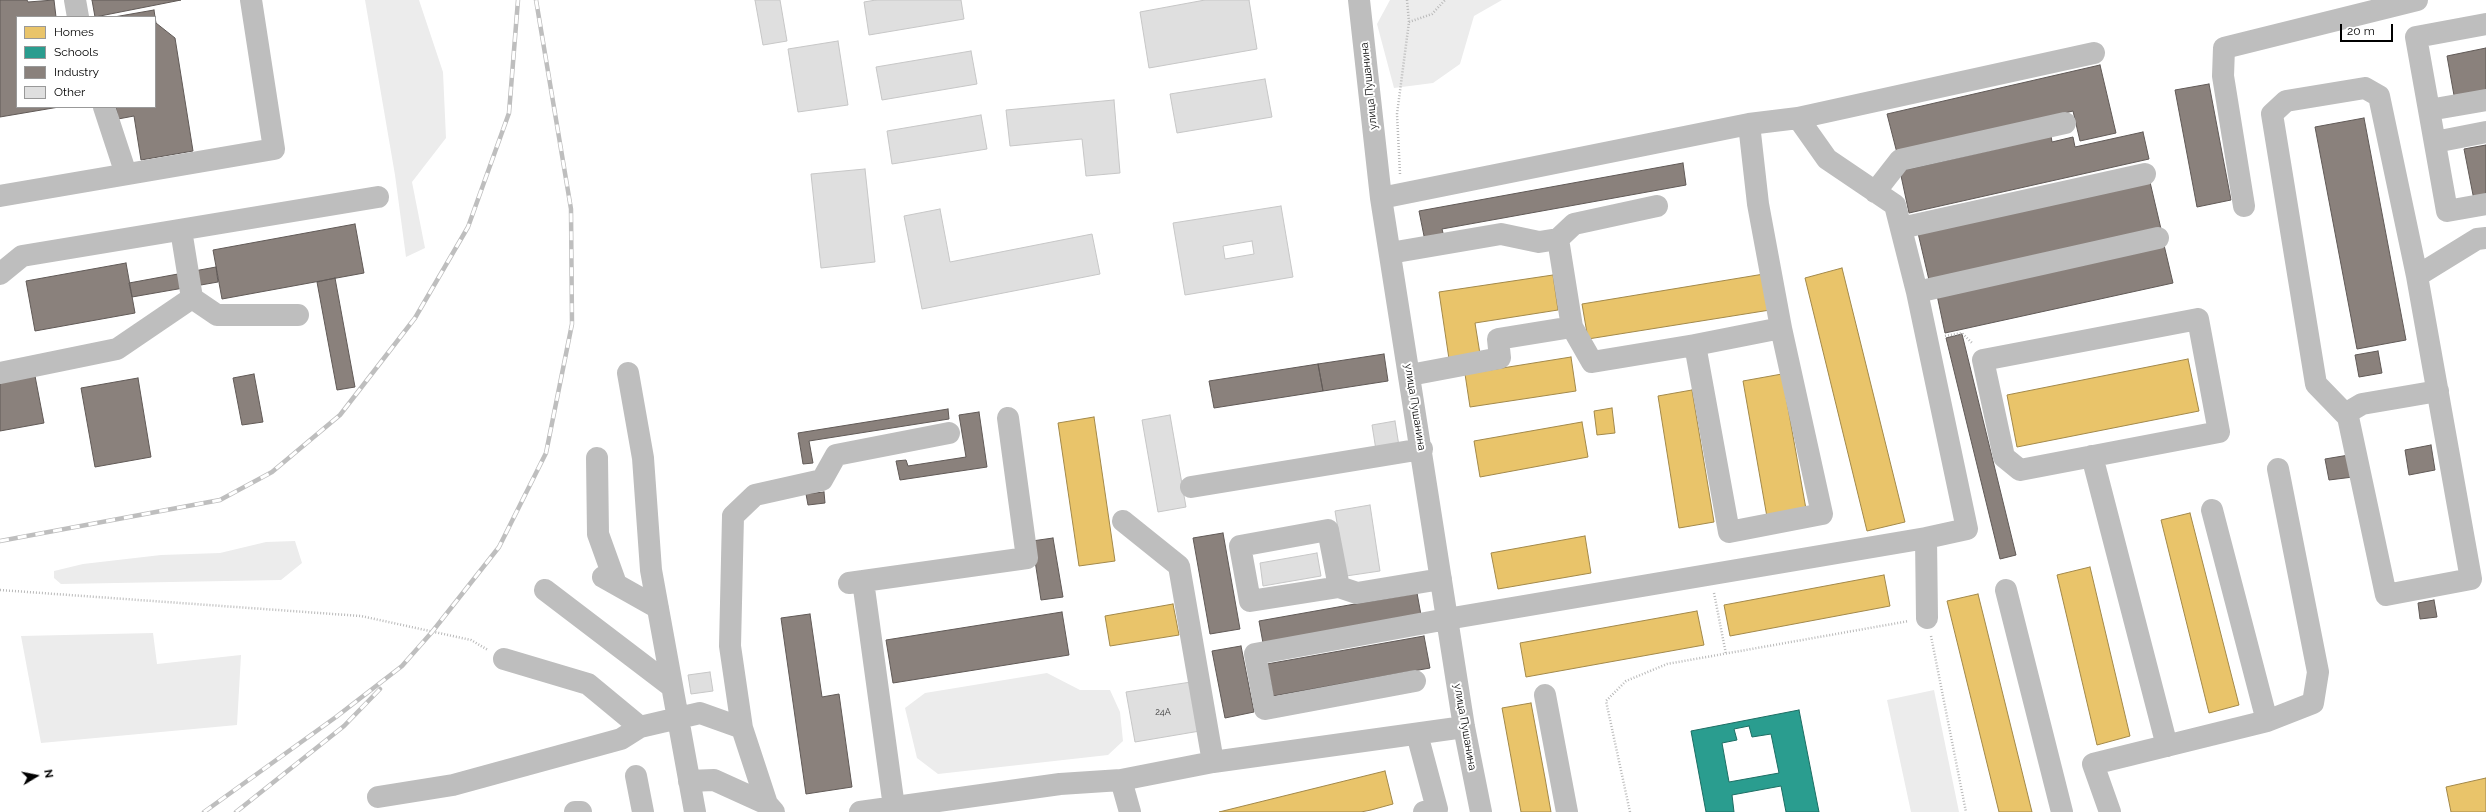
<!DOCTYPE html>
<meta charset="utf-8">
<style>
body{margin:0}
#map{position:relative;width:2486px;height:812px;overflow:hidden;background:#fff;font-family:Raleway,sans-serif}
canvas{display:block}
.legend{position:absolute;left:16px;top:16px;width:140px;height:92px;box-sizing:border-box;background:#fff;border:1px solid #999;margin:0;padding:5px 7px;list-style:none;font-size:12px;color:#000}
.legend li{display:flex;align-items:center;gap:8px;height:20px}
.legend b{width:20px;border:1px solid #999}
.north{position:absolute;left:16px;top:756px;width:40px;height:40px;-webkit-text-stroke:3px #fff;paint-order:stroke;rotate:80deg;font-size:11px;font-weight:700;line-height:16px;text-align:center;color:#000}
.north::after{content:'';display:block;margin:auto;width:14px;height:18px;background:#000;clip-path:polygon(50% 0,100% 100%,50% 72%,0 100%)}
.scale{position:absolute;left:2340px;top:24px;width:53px;height:18px;box-sizing:border-box;border:2px solid #000;border-top:0;padding-left:5px;font-size:12px;line-height:14px;white-space:nowrap;color:#000;-webkit-text-stroke:3px #fff;paint-order:stroke}
</style>
<div id="map">
<canvas width="2486" height="812"></canvas>
<ul class="legend">
<li><b style="height:11px;background:#e9c46a"></b>Homes</li>
<li><b style="height:11px;background:#2a9d8f"></b>Schools</li>
<li><b style="height:11px;background:#8a817c"></b>Industry</li>
<li><b style="height:11px;background:#dfdfdf"></b>Other</li>
</ul>
<div class="north">N</div>
<div class="scale">20 m</div>
</div>
<script>
const ctx = document.querySelector('canvas').getContext('2d');
ctx.lineJoin = 'round';
function fill(path, color) {
  ctx.fillStyle = color;
  ctx.fill(path, 'evenodd');
}
function shape(rows) {
  const path = new Path2D();
  for (const r of rows) {
    path.moveTo(r[0], r[1]);
    for (let i = 2; i < r.length; i += 2) path.lineTo(r[i], r[i + 1]);
  }
  return path;
}
function strokePath(path, color, width, dash) {
  ctx.strokeStyle = color;
  ctx.lineWidth = width;
  ctx.lineCap = dash ? 'butt' : 'round';
  ctx.setLineDash(dash || []);
  ctx.stroke(path);
}
function label(font, color, halo, rows, align = 'center') {
  ctx.font = font + ' Raleway,sans-serif';
  ctx.lineWidth = 4;
  ctx.setLineDash([]);
  ctx.textBaseline = 'middle';
  ctx.strokeStyle = halo;
  ctx.fillStyle = color;
  for (const [text, x, y, turn = 0] of rows) {
    ctx.save();
    ctx.translate(x, y);
    ctx.rotate((+turn || 0) * Math.PI / 180);
    ctx.textAlign = isNaN(turn) ? turn : align;
    if (halo) ctx.strokeText(text, 0, 0);
    ctx.fillText(text, 0, 0);
    ctx.restore();
  }
}
fill(shape([
 [365,0,419,0,443,72,446,138,412,182,425,248,406,257,395,175],
 [1390,0,1502,0,1474,16,1460,64,1433,83,1394,88,1377,24],
 [295,541,302,563,281,580,61,584,54,578,54,571,83,564,161,555,220,553,266,542],
 [153,633,157,664,241,655,237,725,41,743,21,636],
 [1047,673,1080,690,1110,690,1120,712,1123,741,1108,755,938,774,917,758,905,708,925,693],
 [1934,690,1959,812,1911,812,1887,700]
]), '#ececec');
const homes = shape([
 [1842,268,1905,522,1867,531,1805,278,1842,268],
 [1764,274,1770,310,1588,339,1582,304,1764,274],
 [1553,275,1558,310,1475,323,1480,354,1449,359,1439,292,1553,275],
 [1571,357,1576,391,1470,407,1465,374,1571,357],
 [2188,359,2199,411,2017,447,2007,395,2188,359],
 [1782,374,1806,509,1767,517,1743,381,1782,374],
 [1692,390,1714,522,1679,528,1658,396,1692,390],
 [1612,408,1615,433,1597,435,1594,411,1612,408],
 [1094,417,1115,561,1079,566,1058,423,1094,417],
 [1582,422,1588,457,1480,477,1474,441,1582,422],
 [2190,513,2239,705,2209,713,2161,520,2190,513],
 [1585,536,1591,573,1498,589,1491,553,1585,536],
 [2090,567,2130,736,2097,745,2057,575,2090,567],
 [1884,575,1890,606,1730,636,1724,605,1884,575],
 [1978,594,1984,618,2032,812,1999,812,1947,601,1978,594],
 [1173,604,1179,635,1110,646,1105,616,1173,604],
 [1697,611,1704,645,1526,677,1520,643,1697,611],
 [1531,703,1545,778,1551,812,1521,812,1502,708,1531,703],
 [1385,771,1393,804,1371,810,1361,812,1219,812,1385,771],
 [2486,778,2486,812,2451,812,2446,787,2486,778]
]);
fill(homes, '#e9c46a');
strokePath(homes, '#a3894a', 1);
const schools = shape([
 [1799,710,1819,812,1786,812,1781,786,1732,795,1734,812,1706,812,1691,731,1799,710],
 [1749,726,1752,737,1771,734,1779,773,1729,782,1722,743,1737,740,1734,729,1749,726]
]);
fill(schools, '#2a9d8f');
strokePath(schools, '#1d6e64', 1);
const industry = shape([
 [0,0,27,0,28,2,54,0,56,17,17,17,17,107,59,107,0,117,0,0],
 [92,0,181,0,95,17,92,0],
 [154,10,155,17,114,17,154,10],
 [155,17,156,23,175,38,193,151,141,160,134,116,118,119,116,107,155,107,155,17],
 [2486,48,2486,95,2455,101,2447,56,2486,48],
 [2100,65,2116,133,2080,141,2073,111,1897,153,1887,114,2100,65],
 [2209,84,2231,200,2197,207,2175,90,2209,84],
 [2364,118,2406,340,2357,349,2315,127,2364,118],
 [2143,132,2149,159,1909,213,1900,171,2051,136,2052,142,2073,137,2075,147,2143,132],
 [2486,145,2486,197,2474,200,2464,149,2486,145],
 [1683,163,1686,185,1442,229,1444,237,1425,241,1419,211,1683,163],
 [2150,182,2161,229,1929,280,1918,233,2150,182],
 [355,224,364,273,222,299,213,250,355,224],
 [2164,245,2173,283,1945,333,1937,295,2164,245],
 [126,263,135,313,35,331,26,281,126,263],
 [216,267,218,282,132,297,129,283,216,267],
 [335,278,355,387,337,390,317,282,335,278],
 [1962,334,2016,555,2000,559,1946,338,1962,334],
 [2378,351,2382,373,2359,377,2355,355,2378,351],
 [1384,354,1388,381,1323,391,1318,364,1384,354],
 [1318,364,1323,391,1214,408,1209,381,1318,364],
 [254,374,263,422,242,425,233,378,254,374],
 [35,376,44,423,0,431,0,382,35,376],
 [138,378,151,457,95,467,81,388,138,378],
 [948,409,949,419,809,441,813,463,803,464,798,433,948,409],
 [979,412,987,467,900,480,896,461,906,460,908,466,966,457,959,415,979,412],
 [2431,445,2435,470,2409,475,2405,450,2431,445],
 [2349,455,2353,477,2329,480,2325,459,2349,455],
 [824,492,825,503,808,505,806,494,824,492],
 [1223,533,1240,629,1210,634,1193,538,1223,533],
 [1053,538,1063,597,1041,600,1032,541,1053,538],
 [1417,593,1421,615,1263,643,1259,621,1417,593],
 [2434,600,2437,617,2420,619,2418,603,2434,600],
 [1062,612,1069,655,893,683,886,640,1062,612],
 [810,614,822,697,839,694,852,787,806,794,781,618,810,614],
 [1424,636,1430,668,1273,696,1267,664,1424,636],
 [1241,646,1254,712,1225,718,1212,651,1241,646]
]);
fill(industry, '#8a817c');
strokePath(industry, '#615a57', 1);
const building = shape([
 [755,0,780,0,787,41,763,45,755,0],
 [876,0,961,0,964,19,869,35,864,2,876,0],
 [1249,0,1257,49,1149,68,1140,12,1205,0,1249,0],
 [838,41,848,105,798,112,788,49,838,41],
 [971,51,977,84,882,100,876,67,971,51],
 [1265,79,1272,117,1177,133,1170,94,1265,79],
 [1114,100,1120,173,1086,176,1082,139,1010,146,1006,110,1114,100],
 [981,115,987,149,892,164,887,131,981,115],
 [865,169,875,262,821,268,811,174,865,169],
 [1281,206,1293,277,1185,295,1173,223,1281,206],
 [1252,241,1254,254,1225,259,1223,246,1252,241],
 [940,209,950,262,1092,234,1100,274,922,309,904,216,940,209],
 [1170,415,1186,507,1158,512,1142,420,1170,415],
 [1395,421,1399,446,1376,450,1372,425,1395,421],
 [1370,505,1380,571,1346,576,1335,511,1370,505],
 [1317,553,1321,576,1263,586,1260,563,1317,553],
 [710,672,713,691,691,694,688,675,710,672],
 [1191,682,1200,731,1135,742,1126,692,1191,682]
]);
fill(building, '#dfdfdf');
strokePath(building, '#c7c7c7', 1);
strokePath(shape([
 [1409,22,1432,14,1445,0],
 [1400,174,1397,114,1409,22,1407,0],
 [1945,336,1962,333,1973,344],
 [0,590,361,616,471,640,488,650],
 [1714,593,1726,654],
 [1931,636,1966,812],
 [1630,812,1606,701,1626,681,1667,664,1909,621]
]), '#b9b9b9', 2.5, [1, 2]);
strokePath(shape([
 [75,0,78,17],
 [1359,0,1381,198,1464,727,1481,812],
 [2486,24,2416,37,2447,211,2486,204],
 [2365,88,2379,96,2417,276,2471,579,2386,595,2348,417,2316,384,2272,114,2286,101,2365,88],
 [104,107,126,174],
 [2429,110,2486,100],
 [1798,118,1827,159,1895,205,1917,292,1967,529,1926,538,1927,618],
 [1749,124,1758,204,1781,328,1822,514,1729,532,1695,345,1781,328],
 [2435,142,2486,132],
 [1875,192,1900,160,2065,123],
 [0,196,274,149,251,0],
 [1381,198,1749,124,1798,118,2094,53],
 [2244,206,2223,76,2224,48,2417,0],
 [1901,228,2145,174],
 [1390,253,1501,234,1539,242,1558,239,1574,224,1657,206],
 [0,274,22,256,378,197],
 [2417,276,2477,239,2486,238],
 [1917,292,2158,238],
 [192,298,217,315,298,315],
 [2198,319,2219,432,2020,470,2004,457,1983,360,2198,319],
 [1572,327,1592,362,1695,345],
 [0,373,117,349,192,298,181,230],
 [628,373,643,458,651,570,695,812],
 [1410,375,1500,358,1498,339,1572,327,1558,239],
 [2345,414,2362,404,2438,391],
 [2092,456,2167,746],
 [597,458,598,534,616,584],
 [1191,487,1422,449],
 [2212,510,2267,721],
 [1123,521,1179,566,1213,762],
 [603,577,658,608],
 [863,581,894,807],
 [849,583,1027,558,1008,418],
 [1339,587,1328,530,1240,546,1250,601,1339,587,1357,593,1441,579],
 [545,590,671,686],
 [2006,590,2062,812],
 [504,659,588,684,640,727],
 [1415,681,1265,709,1255,654,1447,619,1926,538],
 [1545,695,1567,812],
 [1417,734,1437,809,1424,812],
 [636,776,643,812],
 [1121,780,1130,812],
 [689,781,714,780,767,804],
 [378,797,453,785,621,739,640,727,700,713,742,728],
 [575,812,581,812],
 [774,812,767,804,742,728,730,646,733,516,755,495,822,480,836,455,949,433],
 [860,812,1060,784,1121,780,1213,762,1464,727],
 [2110,812,2093,764,2267,721,2313,703,2318,672,2278,469]
]), '#bebebe', 22);
const rail = shape([
 [0,541,220,500,272,472,340,415,415,318,468,227,509,113,518,0],
 [204,812,336,717,402,666,432,632,499,547,546,453,572,324,571,209,536,0],
 [236,812,344,726,380,689]
]);
strokePath(rail, '#bebebe', 4.5);
strokePath(rail, '#fff', 3, [9]);
label('9px', '#383838', null, [
 ["24А",1163,712]
]);
label('11px', '#000', '#fff', [
 ["улица Пушанина",1369,86,-96],
 ["улица Пушанина",1415,407,81],
 ["улица Пушанина",1465,727,80]
]);
</script>
